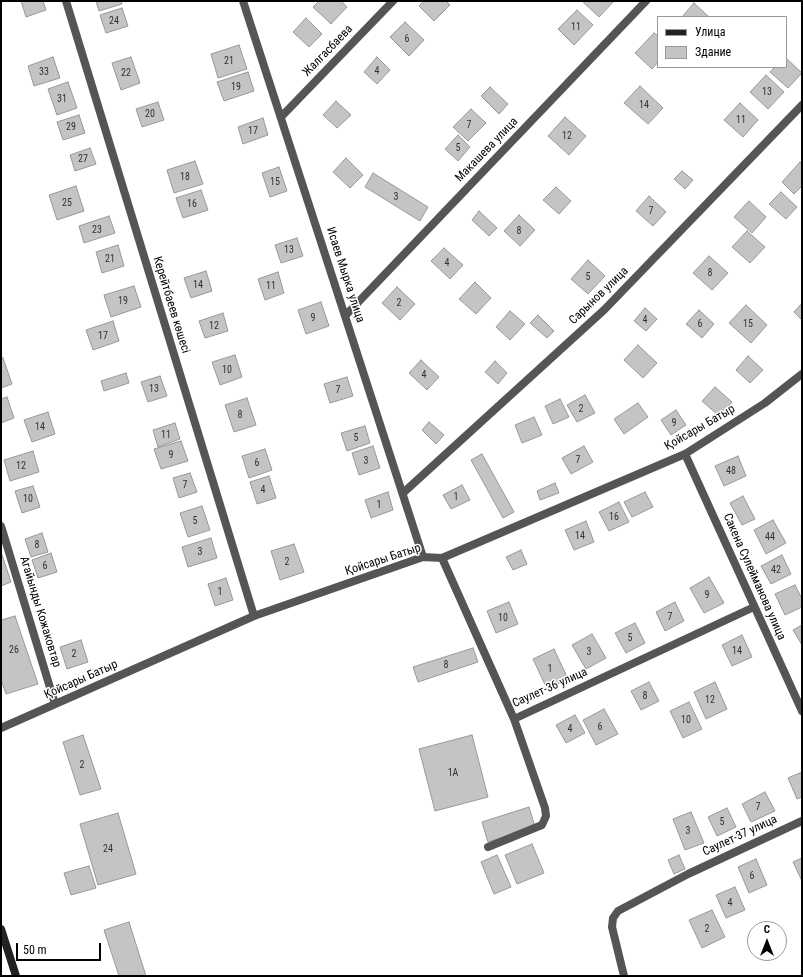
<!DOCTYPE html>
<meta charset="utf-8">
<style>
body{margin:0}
#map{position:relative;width:803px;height:977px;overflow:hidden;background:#fff;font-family:"Roboto Condensed",sans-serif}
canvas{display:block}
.frame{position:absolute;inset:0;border:2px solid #000;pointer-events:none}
.legend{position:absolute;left:657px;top:16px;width:130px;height:52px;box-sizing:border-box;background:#fff;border:1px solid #999;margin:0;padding:5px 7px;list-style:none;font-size:12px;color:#000}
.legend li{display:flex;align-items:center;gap:8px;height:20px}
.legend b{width:20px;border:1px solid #999}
.north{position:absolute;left:747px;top:921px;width:40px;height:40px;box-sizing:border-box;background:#fff;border:1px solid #999;border-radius:50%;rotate:0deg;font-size:11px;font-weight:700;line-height:16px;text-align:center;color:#000}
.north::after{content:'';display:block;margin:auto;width:14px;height:18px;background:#000;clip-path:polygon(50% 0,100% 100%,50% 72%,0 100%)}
.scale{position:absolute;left:16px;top:943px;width:85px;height:18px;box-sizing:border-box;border:2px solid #000;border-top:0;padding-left:5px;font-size:12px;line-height:14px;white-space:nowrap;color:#000;-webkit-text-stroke:3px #fff;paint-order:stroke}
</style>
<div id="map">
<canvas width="803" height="977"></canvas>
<div class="frame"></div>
<ul class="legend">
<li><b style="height:5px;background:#222"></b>Улица</li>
<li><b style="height:11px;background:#c4c4c4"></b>Здание</li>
</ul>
<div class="north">С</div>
<div class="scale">50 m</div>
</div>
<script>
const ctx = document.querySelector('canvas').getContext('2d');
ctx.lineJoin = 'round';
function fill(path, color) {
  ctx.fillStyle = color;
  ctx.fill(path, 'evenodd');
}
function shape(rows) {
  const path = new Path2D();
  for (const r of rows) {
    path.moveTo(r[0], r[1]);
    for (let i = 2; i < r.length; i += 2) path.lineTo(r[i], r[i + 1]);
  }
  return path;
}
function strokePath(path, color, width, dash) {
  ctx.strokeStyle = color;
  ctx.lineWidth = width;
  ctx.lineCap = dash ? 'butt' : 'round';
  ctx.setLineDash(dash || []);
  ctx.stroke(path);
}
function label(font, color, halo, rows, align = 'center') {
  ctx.font = font + ' "Roboto Condensed",sans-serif';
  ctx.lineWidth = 3;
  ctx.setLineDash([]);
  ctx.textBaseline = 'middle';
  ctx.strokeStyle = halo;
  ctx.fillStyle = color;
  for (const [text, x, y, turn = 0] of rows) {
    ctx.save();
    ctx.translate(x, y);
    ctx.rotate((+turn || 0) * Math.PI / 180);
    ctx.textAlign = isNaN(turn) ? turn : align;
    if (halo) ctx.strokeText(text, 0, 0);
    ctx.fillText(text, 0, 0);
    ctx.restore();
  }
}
const building = shape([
 [21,1,43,1,46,10,26,17,21,1],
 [96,1,121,1,122,4,99,11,96,1],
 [319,1,341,1,347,7,331,24,313,7,319,1],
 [424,1,446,1,450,5,434,21,419,6,424,1],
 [582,1,614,1,599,17,582,1],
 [694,3,709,17,682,17,694,3],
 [122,8,128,26,106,33,100,15,122,8],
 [577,10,593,25,574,45,558,29,577,10],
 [306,18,322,34,309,47,293,32,306,18],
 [405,22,424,40,409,56,390,37,405,22],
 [654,33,658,36,658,62,652,69,635,53,654,33],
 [239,45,247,69,218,78,211,54,239,45],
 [53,57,60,78,34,86,28,66,53,57],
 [131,57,140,83,121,90,112,63,131,57],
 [377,57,390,70,377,84,364,72,377,57],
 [786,58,802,73,788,88,770,72,775,67,786,67,786,58],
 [248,72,254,91,224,101,217,82,248,72],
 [766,75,784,92,768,109,750,92,766,75],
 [68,82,77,108,57,115,48,89,68,82],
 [640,86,663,108,648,124,624,103,640,86],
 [490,87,508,104,499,114,481,96,490,87],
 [336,101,351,115,337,128,323,115,336,101],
 [158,102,164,120,142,127,136,109,158,102],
 [740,103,758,120,743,137,724,120,740,103],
 [471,109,486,123,468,141,453,127,471,109],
 [79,115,85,133,63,140,57,122,79,115],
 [565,117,586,136,569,155,548,136,565,117],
 [263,118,268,135,243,144,238,127,263,118],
 [458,135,470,147,458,161,445,149,458,135],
 [90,148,96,164,75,171,70,155,90,148],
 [346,158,363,175,350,188,333,172,346,158],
 [195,161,203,184,174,193,167,170,195,161],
 [800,162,802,164,802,186,794,194,782,182,800,162],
 [279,167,287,191,270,197,262,173,279,167],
 [682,171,693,180,685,189,674,179,682,171],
 [373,173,428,207,420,221,365,187,373,173],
 [76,186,84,211,57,220,49,195,76,186],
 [556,187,571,201,559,214,543,200,556,187],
 [201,190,208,210,183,218,176,198,201,190],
 [781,192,797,207,786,219,769,204,781,192],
 [649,196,666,212,653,226,636,211,649,196],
 [749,201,766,217,752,233,734,217,749,201],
 [479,211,497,228,489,236,472,220,479,211],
 [519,215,535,230,520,246,504,231,519,215],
 [109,216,115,233,84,243,79,226,109,216],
 [747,231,765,247,750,263,732,247,747,231],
 [297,238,303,256,281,263,275,245,297,238],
 [118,245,124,266,102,273,96,252,118,245],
 [444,248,463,265,450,279,431,261,444,248],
 [709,256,728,273,712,290,693,273,709,256],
 [588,260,605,276,588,294,571,279,588,260],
 [206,271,212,291,191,298,184,278,206,271],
 [278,272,284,293,265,300,258,279,278,272],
 [475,282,491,298,476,314,459,299,475,282],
 [134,286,141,307,111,317,104,295,134,286],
 [397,287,415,304,400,320,382,303,397,287],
 [321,302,329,326,306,334,298,310,321,302],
 [802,303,802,320,794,312,802,303],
 [746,305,767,325,751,343,729,323,746,305],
 [645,308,657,319,646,331,634,321,645,308],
 [699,310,714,324,702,338,686,324,699,310],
 [510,311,525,324,510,340,496,327,510,311],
 [223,313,228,331,205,338,199,321,223,313],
 [538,315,554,331,547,338,530,323,538,315],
 [113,321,119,341,93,350,86,330,113,321],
 [638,345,657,363,643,378,624,360,638,345],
 [235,355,242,377,220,385,212,362,235,355],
 [748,356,763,370,750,383,736,370,748,356],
 [3,358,12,384,1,388,1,359,3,358],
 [421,360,439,377,427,390,409,373,421,360],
 [495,361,507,373,498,384,485,372,495,361],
 [126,373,129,383,104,391,101,381,126,373],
 [160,376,167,396,148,402,141,382,160,376],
 [347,377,353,396,330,403,324,384,347,377],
 [715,387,732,402,719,416,702,401,715,387],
 [585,395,595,413,577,422,567,405,585,395],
 [7,397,14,418,1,423,1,399,7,397],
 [247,398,256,425,234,432,225,405,247,398],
 [560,399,569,417,553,424,545,406,560,399],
 [638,403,648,417,624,434,614,419,638,403],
 [676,410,686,425,671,435,661,420,676,410],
 [48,412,55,434,32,442,24,420,48,412],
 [534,417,542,435,522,443,515,425,534,417],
 [429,422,444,435,436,444,422,430,429,422],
 [175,423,180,439,158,447,153,430,175,423],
 [365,426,370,443,347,451,341,433,365,426],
 [181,441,188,461,161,469,154,449,181,441],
 [373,446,380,468,359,475,352,453,373,446],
 [584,446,593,462,571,474,562,458,584,446],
 [265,449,272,470,249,478,242,456,265,449],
 [33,451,39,472,10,481,4,460,33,451],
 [482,454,514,512,503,518,471,460,482,454],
 [738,456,746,476,724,486,715,466,738,456],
 [190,473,197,492,179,498,173,478,190,473],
 [269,476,276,498,257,504,250,482,269,476],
 [555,483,559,493,540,500,537,491,555,483],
 [462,485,470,500,451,509,443,495,462,485],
 [33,486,40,507,22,513,15,491,33,486],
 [388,492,393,510,371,518,365,500,388,492],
 [645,492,653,507,632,517,624,502,645,492],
 [743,496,755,519,742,525,730,503,743,496],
 [619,502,629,522,609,531,599,512,619,502],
 [202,506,210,530,188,537,180,513,202,506],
 [773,520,786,543,766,554,754,530,773,520],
 [586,521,594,542,574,550,565,530,586,521],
 [42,533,48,552,31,557,25,539,42,533],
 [211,538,217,558,188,567,182,547,211,538],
 [294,544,304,572,280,580,271,551,294,544],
 [521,550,527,564,513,570,506,557,521,550],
 [1,552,11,582,1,586,1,552],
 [51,553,57,572,38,578,32,560,51,553],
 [782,555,791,574,771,584,761,566,782,555],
 [709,577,724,603,704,613,690,588,709,577],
 [226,578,233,600,215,606,208,584,226,578],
 [795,585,802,599,802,607,785,615,775,594,795,585],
 [509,602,518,624,496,633,487,611,509,602],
 [675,602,684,621,665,631,656,612,675,602],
 [15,616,38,684,6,694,1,680,1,620,15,616],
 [635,623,645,643,626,653,615,633,635,623],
 [802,625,802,645,793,630,802,625],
 [592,634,606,658,586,669,572,645,592,634],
 [742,635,752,657,732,666,722,645,742,635],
 [81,640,88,662,67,669,60,647,81,640],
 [473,648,478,662,418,682,413,667,473,648],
 [554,649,568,679,547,689,533,659,554,649],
 [649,682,659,701,641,710,631,691,649,682],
 [715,682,727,709,706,719,694,692,715,682],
 [689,702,702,729,683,738,670,711,689,702],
 [604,709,618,734,596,745,583,720,604,709],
 [575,715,585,733,566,743,556,725,575,715],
 [83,735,101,789,80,795,63,742,83,735],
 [472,735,488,797,435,811,419,749,472,735],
 [802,772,802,797,797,799,788,778,802,772],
 [765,792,775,811,751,822,742,804,765,792],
 [529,807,535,827,488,842,482,822,529,807],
 [727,808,736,827,717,836,708,817,727,808],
 [691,812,704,843,685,850,673,819,691,812],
 [118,813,136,874,98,885,80,824,118,813],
 [532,844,544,873,517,884,505,855,532,844],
 [497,855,511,887,494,894,481,862,497,855],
 [679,855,685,869,674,874,668,860,679,855],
 [802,858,802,881,793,862,802,858],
 [756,859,767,885,749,893,738,867,756,859],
 [89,866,96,888,71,895,64,873,89,866],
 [735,887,745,910,726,918,716,895,735,887],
 [712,910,725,937,702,948,689,920,712,910],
 [129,922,146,976,119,976,104,930,129,922]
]);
fill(building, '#c4c4c4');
strokePath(building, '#999', 1);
strokePath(shape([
 [66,1,254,616],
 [243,1,423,557],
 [281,117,393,1],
 [345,316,646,1],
 [685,454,802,711],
 [403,493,604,310,802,105],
 [1,526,55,704],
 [442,558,514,719,754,607],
 [1,728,254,616,423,557,442,558,685,454,765,403,802,374],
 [488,847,542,825,546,816,545,808,514,719],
 [624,976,612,927,613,918,618,911,688,874,802,821]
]), '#555', 8);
strokePath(shape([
 [1,929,16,976]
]), '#222', 8);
label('10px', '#313131', null, [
 ["24",114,21],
 ["11",576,27],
 ["6",407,39],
 ["21",229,61],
 ["4",377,71],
 ["33",44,72],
 ["22",126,73],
 ["19",236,87],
 ["13",767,92],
 ["31",62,99],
 ["14",644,105],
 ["20",150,114],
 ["11",741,120],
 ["7",469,125],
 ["29",71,127],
 ["17",253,131],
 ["12",567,136],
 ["5",458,148],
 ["27",83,159],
 ["18",185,177],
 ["15",275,182],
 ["3",396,197],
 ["25",67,203],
 ["16",192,204],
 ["7",651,211],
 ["23",97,230],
 ["8",519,231],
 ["13",289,250],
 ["21",110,259],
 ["4",447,263],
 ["8",710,273],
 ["5",588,277],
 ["14",198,285],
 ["11",271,286],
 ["19",123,301],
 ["2",399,303],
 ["9",313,318],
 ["4",645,320],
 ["6",700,324],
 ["15",748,324],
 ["12",214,326],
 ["17",103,336],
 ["10",227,370],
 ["4",424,375],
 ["13",154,389],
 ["7",338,390],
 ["2",581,409],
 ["8",240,415],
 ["9",674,423],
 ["14",40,427],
 ["11",166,435],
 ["5",356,438],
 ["9",171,455],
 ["7",578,460],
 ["3",366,461],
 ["6",257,463],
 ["12",21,466],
 ["48",731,471],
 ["7",185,485],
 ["4",263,490],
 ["1",456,497],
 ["10",28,499],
 ["1",379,505],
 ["16",614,517],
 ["5",195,521],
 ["14",580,536],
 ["44",770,537],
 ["8",37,545],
 ["3",200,552],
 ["2",287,562],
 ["6",45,566],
 ["42",776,570],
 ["1",220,592],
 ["9",707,595],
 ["7",670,617],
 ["10",503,618],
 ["5",630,638],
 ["26",14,650],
 ["14",737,651],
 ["3",589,652],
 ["2",74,654],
 ["8",446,665],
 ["1",550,669],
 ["8",645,696],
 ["12",710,700],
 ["10",686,720],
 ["6",600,727],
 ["4",570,729],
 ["2",82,765],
 ["1А",453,773],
 ["7",758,807],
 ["5",722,822],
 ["3",688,831],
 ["24",108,849],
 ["6",752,876],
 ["4",730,903],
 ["2",707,929]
]);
label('12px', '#000', '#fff', [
 ["Жалгасбаева",328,51,-46],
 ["Макашева улица",487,150,-46],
 ["Исаев Мырка улица",345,275,72],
 ["Сарынов улица",599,296,-44],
 ["Керейтбаеев көшесі",171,305,73],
 ["Қойсары Батыр",700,428,-30],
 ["Қойсары Батыр",383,560,-18],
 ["Сакена Сулейманова улица",754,577,66],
 ["Агайынды Кожаковтар",40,612,73],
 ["Қойсары Батыр",81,680,-24],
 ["Саулет-36 улица",550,688,-24],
 ["Саулет-37 улица",740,836,-25]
]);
</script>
